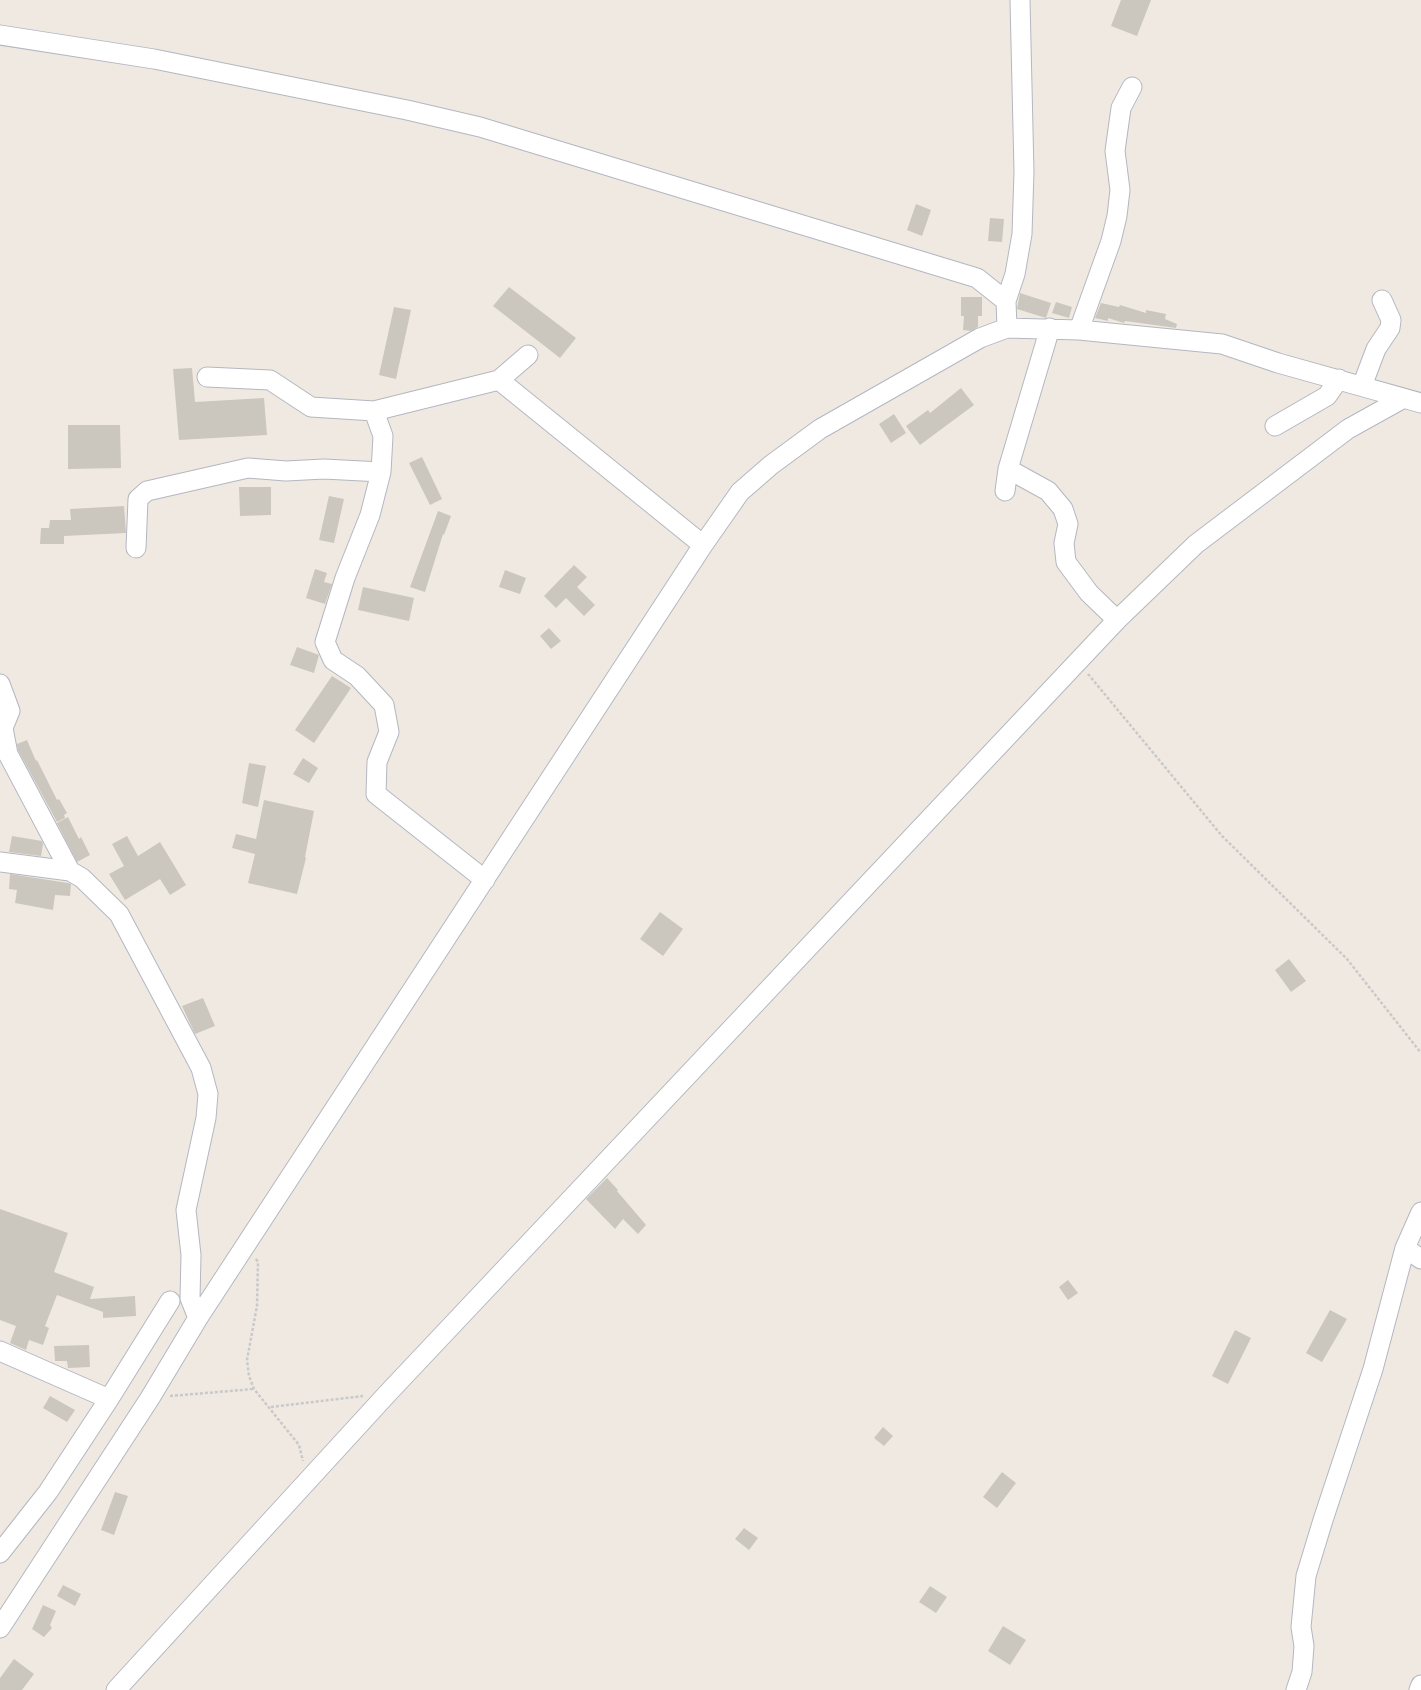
<!DOCTYPE html>
<style>
body{margin:0}
canvas{display:block;background:#efe9e1}
</style>
<canvas width="1421" height="1690"></canvas>
<script>
const ctx = document.querySelector('canvas').getContext('2d');
ctx.lineJoin = 'round';
function fill(path, color) {
  ctx.fillStyle = color;
  ctx.fill(path, 'evenodd');
}
function shape(rows) {
  const path = new Path2D();
  for (const r of rows) {
    path.moveTo(r[0], r[1]);
    for (let i = 2; i < r.length; i += 2) path.lineTo(r[i], r[i + 1]);
  }
  return path;
}
function strokePath(path, color, width, dash) {
  ctx.strokeStyle = color;
  ctx.lineWidth = width;
  ctx.lineCap = dash ? 'butt' : 'round';
  ctx.setLineDash(dash || []);
  ctx.stroke(path);
}
fill(shape([
 [1121,0,1151,0,1137,36,1111,26],
 [916,204,931,210,922,236,907,230],
 [990,218,1004,219,1002,242,988,241],
 [509,287,576,338,560,358,493,306],
 [1020,293,1051,303,1046,318,1017,309],
 [961,297,982,297,982,316,978,316,978,327,971,331,963,330,964,316,961,316],
 [1056,302,1072,307,1069,318,1052,313],
 [1101,303,1119,307,1120,305,1146,313,1146,310,1166,314,1165,319,1177,324,1176,328,1125,321,1124,323,1108,318,1108,321,1095,318],
 [394,307,411,310,396,379,379,375],
 [192,368,195,402,264,398,267,435,179,440,173,369],
 [961,388,974,405,920,445,906,426,928,410,930,413],
 [894,414,906,433,891,443,879,424],
 [68,425,120,425,121,468,68,469],
 [422,457,442,499,430,505,409,463],
 [239,487,271,487,271,515,240,516],
 [329,496,344,499,334,543,319,540],
 [124,506,126,533,64,536,64,544,40,544,41,528,49,528,50,520,71,520,70,509],
 [438,511,451,516,444,535,443,534,425,592,410,587],
 [574,565,587,577,577,587,595,605,584,616,566,598,556,608,544,596],
 [315,569,327,573,324,582,332,584,325,604,306,598],
 [505,570,526,578,520,594,499,587],
 [363,587,414,598,409,621,358,610],
 [549,628,561,641,551,649,540,636],
 [297,647,319,655,314,673,290,665],
 [332,676,351,688,314,743,295,730],
 [27,740,36,761,37,760,57,800,59,799,67,813,64,815,65,818,57,822,18,750,17,744],
 [303,758,318,768,309,783,293,774],
 [249,763,266,766,258,807,242,803],
 [264,800,314,811,305,857,306,858,297,894,248,883,255,854,232,848,236,834,256,839],
 [68,817,79,839,81,837,90,855,77,862,57,823],
 [12,836,42,841,43,844,41,856,9,852],
 [127,836,138,856,160,842,186,885,170,895,160,879,125,900,109,874,124,866,112,844],
 [10,874,68,883,71,884,70,896,55,895,53,910,15,903,17,890,9,889],
 [660,912,683,929,663,956,640,939],
 [1289,959,1306,981,1291,992,1275,970],
 [203,998,215,1026,195,1034,182,1006],
 [607,1178,618,1190,617,1191,646,1225,638,1234,623,1219,615,1229,586,1199],
 [0,1209,68,1233,54,1272,94,1287,90,1299,135,1296,136,1316,103,1318,103,1312,57,1295,45,1326,49,1328,43,1345,29,1340,26,1350,10,1343,16,1326,0,1320],
 [1068,1280,1078,1293,1068,1300,1059,1287],
 [1330,1310,1347,1319,1322,1362,1306,1353],
 [1235,1330,1251,1338,1228,1384,1212,1376],
 [89,1345,90,1367,68,1368,67,1361,55,1361,54,1346],
 [50,1396,75,1410,67,1422,43,1408],
 [883,1427,893,1436,884,1446,874,1438],
 [1002,1472,1016,1483,997,1508,983,1497],
 [115,1492,128,1496,114,1535,101,1530],
 [744,1528,758,1538,749,1550,735,1539],
 [63,1585,81,1594,75,1606,57,1596],
 [930,1586,947,1597,936,1613,919,1602],
 [43,1605,56,1611,50,1625,52,1628,44,1637,32,1629],
 [1003,1626,1026,1640,1010,1665,988,1651],
 [14,1659,34,1674,22,1690,0,1690,0,1678]
]), '#cbc7bf');
const minor = shape([
 [0,35,154,59,407,110,480,127,977,278,1006,301,1007,328],
 [1006,301,1015,274,1022,234,1024,172,1020,0],
 [1079,330,1111,241,1117,216,1120,190,1115,151,1121,108,1132,87],
 [207,377,270,380,311,407,374,411,499,380,528,355],
 [499,380,703,545],
 [1362,386,1376,349,1390,328,1391,320,1382,300],
 [374,411,383,436,381,472,370,515,345,578,325,642,333,660,357,676,384,705,389,732,377,762,376,794,485,880],
 [1275,426,1327,396,1339,379],
 [1008,469,1048,491,1063,509,1068,524,1064,543,1066,562,1089,593,1117,620],
 [1005,491,1008,469,1050,328],
 [136,548,138,499,147,491,248,468,286,471,324,469,381,472],
 [0,684,10,711,3,728,8,754,70,871],
 [0,862,70,871,82,878,119,914,201,1068,208,1094,206,1118,186,1210,191,1255,190,1298,198,1318],
 [1405,1248,1421,1259],
 [0,1351,109,1399],
 [0,1553,48,1492,109,1399,170,1301],
 [0,1628,150,1398,198,1318,703,545,740,492,771,465,820,429,980,338,1007,328,1079,330,1222,344,1278,363,1421,403],
 [116,1690,388,1393,1117,620,1196,544,1348,429,1402,399],
 [1296,1690,1302,1672,1304,1646,1301,1627,1306,1576,1323,1520,1373,1369,1405,1248,1421,1212],
 [1419,1690,1421,1685]
]);
strokePath(minor, '#b4b7c1', 21);
strokePath(shape([
 [1088,674,1222,836,1347,959,1421,1053],
 [256,1259,258,1262,257,1306,247,1360,249,1376,254,1389,299,1445,303,1461],
 [170,1396,254,1389],
 [271,1407,363,1396]
]), '#c9c9c9', 2.5, [3, 2]);
strokePath(minor, '#fff', 19);
</script>
